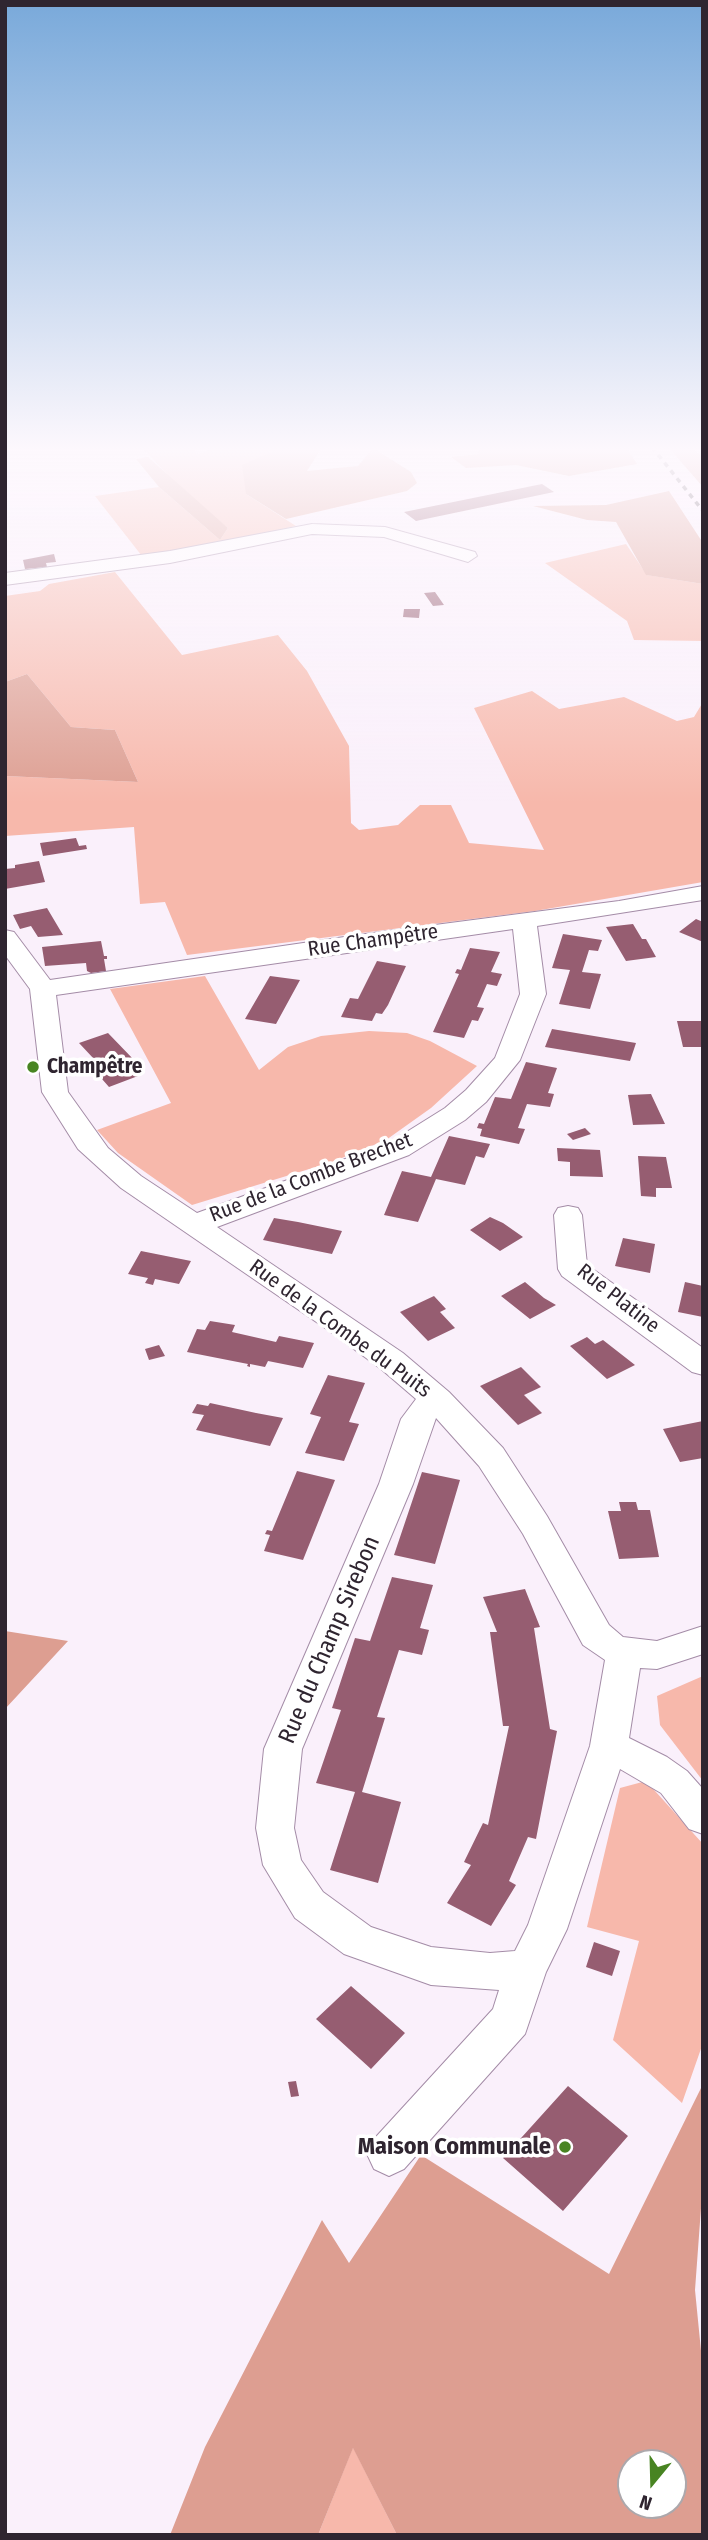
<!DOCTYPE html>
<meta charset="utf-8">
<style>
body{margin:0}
#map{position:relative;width:708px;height:2540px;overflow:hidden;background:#faf0fb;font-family:"Fira Sans Condensed",sans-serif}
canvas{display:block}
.frame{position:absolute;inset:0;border:7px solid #2f2530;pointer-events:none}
.north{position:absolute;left:617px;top:2449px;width:70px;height:70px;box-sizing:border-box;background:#fff;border:2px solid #aca8ac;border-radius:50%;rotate:199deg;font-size:19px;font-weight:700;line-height:28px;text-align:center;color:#2f2530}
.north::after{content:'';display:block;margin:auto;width:24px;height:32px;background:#488422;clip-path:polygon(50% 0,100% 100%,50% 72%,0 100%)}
</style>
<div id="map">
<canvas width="708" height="2540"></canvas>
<div class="frame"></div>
<div class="north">N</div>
</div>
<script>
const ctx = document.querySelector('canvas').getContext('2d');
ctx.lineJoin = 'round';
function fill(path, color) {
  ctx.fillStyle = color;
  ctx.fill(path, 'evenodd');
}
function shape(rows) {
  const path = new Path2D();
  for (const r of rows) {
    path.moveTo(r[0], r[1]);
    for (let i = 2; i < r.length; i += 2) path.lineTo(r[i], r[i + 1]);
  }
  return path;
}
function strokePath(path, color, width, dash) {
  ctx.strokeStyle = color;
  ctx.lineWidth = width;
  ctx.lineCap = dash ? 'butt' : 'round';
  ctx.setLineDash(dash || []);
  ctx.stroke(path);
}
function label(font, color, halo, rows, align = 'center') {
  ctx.font = font + ' "Fira Sans Condensed",sans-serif';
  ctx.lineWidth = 7;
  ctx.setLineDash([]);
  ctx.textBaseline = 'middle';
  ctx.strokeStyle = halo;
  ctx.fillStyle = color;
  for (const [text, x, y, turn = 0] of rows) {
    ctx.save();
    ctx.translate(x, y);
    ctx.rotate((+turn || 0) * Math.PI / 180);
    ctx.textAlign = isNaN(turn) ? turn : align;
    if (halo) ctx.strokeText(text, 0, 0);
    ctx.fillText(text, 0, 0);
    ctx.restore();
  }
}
fill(shape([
 [141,447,193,447,197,454,220,447,270,447,273,452,246,494,296,526,145,560,95,496,159,487,220,540,228,528,187,495],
 [626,544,647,575,703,584,703,641,634,640,627,621,545,563],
 [115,572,182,655,278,635,307,671,349,746,351,823,359,830,398,825,420,805,451,805,469,843,544,850,474,708,532,691,559,709,624,697,677,721,694,717,703,702,703,882,535,911,187,955,165,902,140,904,134,827,5,836,5,776,138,782,115,730,71,727,27,674,5,682,5,596,40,591,49,584],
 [205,976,259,1070,288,1047,321,1036,369,1031,407,1033,430,1041,477,1066,431,1108,386,1140,332,1162,192,1205,118,1153,97,1130,171,1103,110,989],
 [703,1676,703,1781,660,1725,657,1696],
 [646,1781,703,1844,703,2043,682,2103,613,2040,639,1941,587,1927,620,1788],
 [353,2447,397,2535,318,2535]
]), '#f7b8ab');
fill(shape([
 [270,447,322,447,307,471,358,466,373,448,411,472,417,483,407,491,286,519,246,494,242,465,272,452],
 [481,447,626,447,637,464,569,476,516,465,466,468,451,457,478,454],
 [668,447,690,447,703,457,703,487],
 [148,457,228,528,220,540,159,487,136,459],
 [669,491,703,543,703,584,646,575,616,522,587,520,533,506,606,505],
 [27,674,71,727,115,730,138,782,5,776,5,682],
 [5,1631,68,1641,5,1709],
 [703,2084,703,2181,695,2290,703,2371,703,2535,397,2535,353,2448,318,2535,170,2535,205,2447,322,2220,349,2263,421,2155,609,2274],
 [631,2463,673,2463,673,2505,631,2505]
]), '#dd9e91');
fill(shape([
 [542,484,554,492,416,521,404,512],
 [54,554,56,562,46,563,47,567,25,569,23,560],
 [435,592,444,605,433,606,424,593],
 [404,609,420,609,419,618,403,617],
 [76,838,79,846,86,845,87,849,43,856,40,843],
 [39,861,45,882,5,889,5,869,15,868,15,865],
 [47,908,63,935,38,937,31,926,20,929,13,915],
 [696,919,703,922,703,942,679,932],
 [633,924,642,939,646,939,656,957,626,961,606,927],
 [563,934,602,940,598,951,589,950,582,972,601,974,590,1009,559,1004,570,970,552,968],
 [101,941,104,956,107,956,107,959,104,959,106,971,91,973,87,971,86,963,45,966,42,947],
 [470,948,500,952,491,972,502,974,497,986,487,984,477,1007,484,1008,478,1021,472,1020,464,1038,433,1032,459,974,455,973,457,969,461,970],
 [377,961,406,966,388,1005,382,1014,376,1013,372,1021,341,1017,350,998,358,999],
 [270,976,300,980,276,1024,245,1019],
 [677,1021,703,1021,703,1047,683,1047],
 [552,1029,636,1043,630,1061,545,1047],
 [108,1033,135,1061,127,1064,138,1076,109,1087,87,1062,94,1059,79,1043],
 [526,1062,557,1068,548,1093,554,1094,550,1107,527,1104,518,1128,525,1129,519,1144,480,1136,482,1129,477,1128,479,1123,484,1124,495,1097,511,1099],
 [651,1094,665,1124,633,1125,628,1095],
 [585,1128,591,1134,573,1140,567,1134],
 [449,1136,490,1144,484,1158,476,1156,465,1185,436,1179,418,1222,384,1215,402,1171,431,1177],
 [557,1148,600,1150,603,1177,570,1176,570,1162,558,1161],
 [638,1156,666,1157,672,1188,656,1188,656,1197,641,1196],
 [490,1217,503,1223,523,1237,500,1251,470,1230],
 [274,1218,298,1222,342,1231,332,1254,263,1240],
 [623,1238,655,1244,650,1273,615,1266],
 [141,1251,191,1261,179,1284,155,1279,153,1285,145,1283,148,1278,128,1274],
 [525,1282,544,1298,556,1305,530,1319,501,1296],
 [685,1282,703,1286,703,1317,678,1312],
 [434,1296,446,1309,440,1312,455,1328,428,1341,400,1312],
 [210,1321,235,1325,232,1332,276,1342,279,1336,314,1343,303,1368,268,1361,265,1367,250,1364,250,1367,247,1366,248,1364,187,1352,197,1329,205,1330],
 [587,1337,595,1344,603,1340,635,1365,607,1379,570,1346],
 [159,1345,165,1356,149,1360,145,1349],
 [521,1367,541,1387,524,1395,542,1413,518,1425,480,1386],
 [328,1375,365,1383,349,1422,359,1424,344,1461,305,1453,321,1417,310,1414],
 [210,1403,256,1413,283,1418,270,1446,196,1430,204,1415,192,1413,197,1404,208,1406],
 [703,1421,703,1458,680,1462,663,1429],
 [297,1471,335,1480,303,1560,264,1551,270,1535,265,1534,267,1530,272,1531],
 [422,1472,460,1480,435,1564,394,1555],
 [619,1502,636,1502,638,1510,650,1510,659,1557,619,1559,608,1511,621,1511],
 [392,1577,433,1585,420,1628,429,1630,422,1655,399,1650,377,1717,385,1718,362,1792,401,1802,378,1883,330,1870,355,1792,316,1783,341,1710,332,1708,355,1638,370,1641],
 [525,1589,540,1627,534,1628,550,1729,557,1731,536,1839,528,1837,509,1881,516,1885,491,1926,447,1903,471,1865,464,1862,483,1823,488,1825,509,1726,503,1726,490,1632,497,1632,483,1597],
 [594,1942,620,1951,612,1976,586,1967],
 [351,1986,405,2033,371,2069,316,2019],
 [296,2081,299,2096,291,2097,288,2082],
 [568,2086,628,2136,563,2211,503,2158]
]), '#965d71');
const minor = shape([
 [312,524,385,527,475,552,477,556,468,562,384,537,312,534,170,563,5,585,5,573,170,551,312,524],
 [703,886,703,900,537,926,546,994,520,1060,486,1102,465,1120,409,1155,217,1227,403,1353,449,1392,503,1448,547,1516,609,1625,623,1637,657,1641,703,1626,703,1654,657,1669,640,1668,629,1738,667,1757,687,1771,703,1789,703,1834,689,1829,661,1793,620,1769,567,1929,546,1972,525,2034,404,2169,389,2176,374,2169,367,2154,374,2139,493,2009,499,1990,431,1985,344,1954,295,1918,263,1865,256,1828,264,1749,379,1484,401,1419,416,1399,381,1369,328,1330,121,1188,78,1149,42,1092,30,989,5,955,5,930,14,932,50,980,358,935,619,901,703,886],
 [513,929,520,994,495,1058,466,1090,445,1108,389,1143,197,1213,141,1176,108,1148,68,1092,56,995,513,929],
 [436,1418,479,1466,523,1534,583,1645,605,1660,590,1746,528,1925,515,1951,490,1953,431,1947,371,1927,323,1892,301,1860,294,1828,302,1749,413,1484,436,1418],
 [568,1206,578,1208,582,1215,587,1265,703,1348,703,1375,692,1372,562,1276,558,1269,554,1215,558,1208,568,1206]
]);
strokePath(minor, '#a48ca7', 2);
fill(minor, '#fff');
strokePath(shape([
 [652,447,703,511]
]), '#443a45', 3.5, [5, 5]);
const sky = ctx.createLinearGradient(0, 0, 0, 803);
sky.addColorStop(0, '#79a9da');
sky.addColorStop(0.56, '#fdf8fd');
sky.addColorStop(1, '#fdf8fd00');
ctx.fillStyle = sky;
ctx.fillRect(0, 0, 708, 803);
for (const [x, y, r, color] of [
 [33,1067,7,"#488422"],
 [565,2147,7,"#488422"]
]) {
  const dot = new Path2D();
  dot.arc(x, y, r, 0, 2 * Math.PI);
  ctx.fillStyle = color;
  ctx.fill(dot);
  strokePath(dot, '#fff', 2.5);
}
label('21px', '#2f2530', '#fff', [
 ["Rue Champêtre",373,941,-8],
 ["Rue de la Combe Brechet",311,1178,-21],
 ["Rue Platine",618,1299,38],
 ["Rue de la Combe du Puits",340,1329,36]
]);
label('bold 21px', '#2f2530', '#fff', [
 ["Champêtre",47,1067]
], 'left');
label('24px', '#2f2530', '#fff', [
 ["Rue du Champ Sirebon",330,1640,-67]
]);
label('bold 24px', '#2f2530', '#fff', [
 ["Maison Communale",551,2147]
], 'right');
</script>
